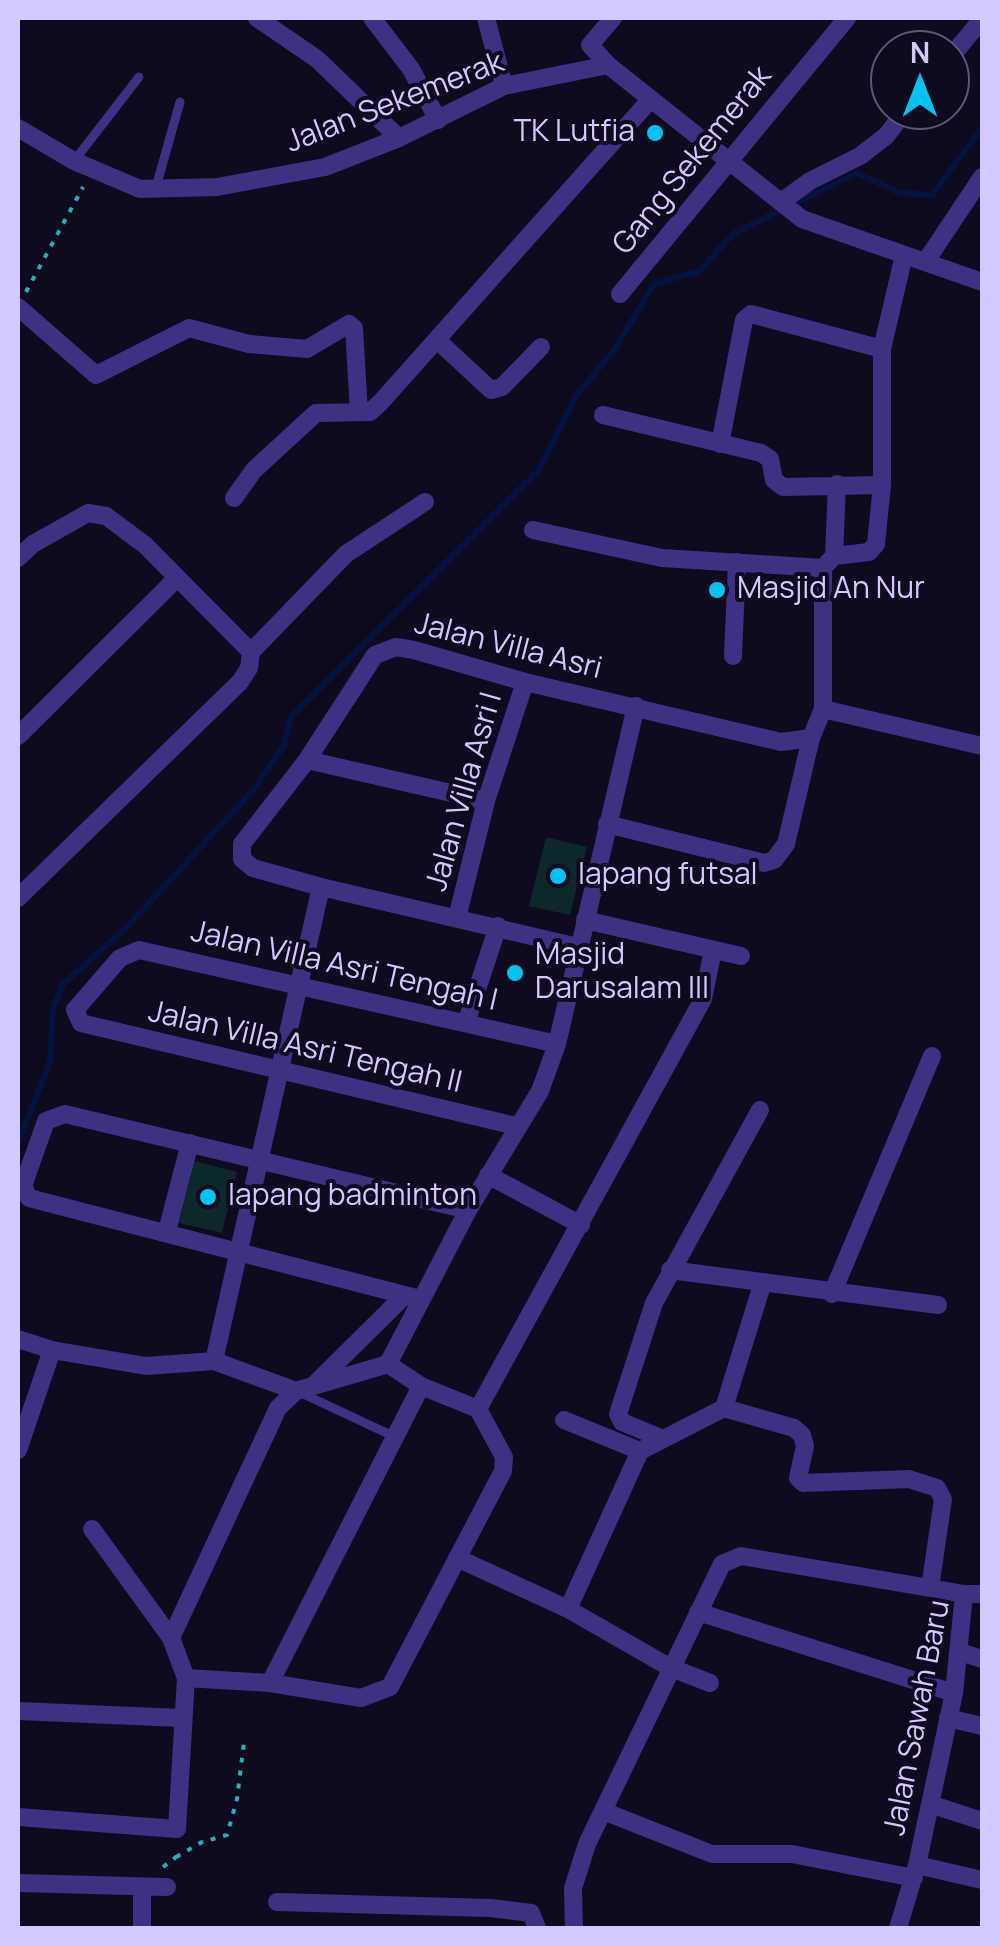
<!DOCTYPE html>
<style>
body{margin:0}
#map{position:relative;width:1000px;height:1946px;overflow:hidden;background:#100a1f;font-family:Manrope,sans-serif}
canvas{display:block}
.frame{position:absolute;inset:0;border:20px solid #d4c9ff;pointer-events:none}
.north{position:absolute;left:870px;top:30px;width:100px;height:100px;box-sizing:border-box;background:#100a1f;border:2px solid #5e5679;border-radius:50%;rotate:0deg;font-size:28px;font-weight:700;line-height:40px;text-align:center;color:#d4c9ff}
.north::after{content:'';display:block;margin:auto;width:35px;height:45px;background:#00c3f4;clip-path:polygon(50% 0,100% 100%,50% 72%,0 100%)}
</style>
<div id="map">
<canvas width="1000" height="1946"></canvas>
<div class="frame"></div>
<div class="north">N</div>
</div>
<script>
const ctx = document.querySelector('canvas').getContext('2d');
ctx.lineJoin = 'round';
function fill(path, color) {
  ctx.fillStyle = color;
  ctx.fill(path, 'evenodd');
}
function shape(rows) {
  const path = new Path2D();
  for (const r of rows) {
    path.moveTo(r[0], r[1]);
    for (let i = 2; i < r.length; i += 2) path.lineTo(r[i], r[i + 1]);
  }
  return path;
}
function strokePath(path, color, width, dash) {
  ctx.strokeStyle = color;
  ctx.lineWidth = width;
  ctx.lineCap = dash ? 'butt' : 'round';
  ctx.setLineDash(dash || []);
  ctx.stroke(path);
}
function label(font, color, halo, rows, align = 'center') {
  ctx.font = font + ' Manrope,sans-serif';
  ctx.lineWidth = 8;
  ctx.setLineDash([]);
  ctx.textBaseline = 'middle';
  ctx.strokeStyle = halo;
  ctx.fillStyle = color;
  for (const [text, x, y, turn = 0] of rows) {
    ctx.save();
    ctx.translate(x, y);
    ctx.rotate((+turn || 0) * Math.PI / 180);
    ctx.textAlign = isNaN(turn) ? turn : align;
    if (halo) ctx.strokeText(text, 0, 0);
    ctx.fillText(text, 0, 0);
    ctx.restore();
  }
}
fill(shape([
 [546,837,587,847,570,915,529,906],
 [195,1161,237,1172,222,1233,179,1223]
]), '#0d282a');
strokePath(shape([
 [18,1143,50,1062,53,1007,64,983,126,928,255,788,284,745,291,717,539,470,576,396,615,349,654,284,699,271,734,233,857,173,900,193,932,195,982,128]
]), '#05143e', 6);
strokePath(shape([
 [26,292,83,187],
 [176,1857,202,1842,227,1835,237,1799,244,1742],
 [163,1867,176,1857,176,1848]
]), '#22b3b9', 4, [5, 8]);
strokePath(shape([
 [74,161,139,77],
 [156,187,180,102],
 [299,1392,393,1436]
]), '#3c3183', 9);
strokePath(shape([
 [257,18,317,59,399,138],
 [372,18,411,69,438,120],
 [486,18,504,86],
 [613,18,590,45,608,65,802,219,982,282],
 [950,58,982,19],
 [18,128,74,161,140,189,217,187,325,167,399,138,504,86,608,65],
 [781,202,810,181,860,156,886,136,906,110],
 [926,261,982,177],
 [620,294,847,18],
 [18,307,96,375,189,328,249,344,307,349,349,324,354,328,359,412],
 [437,340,491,390,502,387,541,347],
 [603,415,761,453,770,459,774,480,783,487,882,485],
 [720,444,744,320,751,314,882,349],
 [234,498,254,470,316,413,370,412,380,403,651,99],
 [533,530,662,558,823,568],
 [834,556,869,552,876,544,882,485,882,349,904,255],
 [18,558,33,544,88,513,106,516,145,545,251,652],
 [733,656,737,562],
 [823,709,823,568,834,556,837,484],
 [18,736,176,579],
 [307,760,486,801],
 [607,824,764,863,774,860,786,844,811,738,823,709,982,746],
 [18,898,240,682,249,668,251,652,346,554,425,502],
 [457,918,486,801,525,682],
 [585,920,741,956],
 [578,947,321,887,253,868,242,859,242,844,307,760,375,655,396,647,414,650,525,682,781,742,811,738],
 [466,1023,498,926],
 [516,1126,81,1023,75,1010,120,958,139,950,557,1044],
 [488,1175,581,1225],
 [167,1231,190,1143],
 [670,1270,938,1305],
 [832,1294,932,1056],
 [420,1299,29,1198,23,1186,46,1121,65,1114,468,1210],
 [18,1339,52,1350,146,1366,214,1361,296,1391,388,1364,468,1210,540,1091,557,1044,636,706],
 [214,1361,321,887],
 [317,1382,405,1295],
 [724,1408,762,1285],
 [478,1409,703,999,713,950],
 [564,1420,640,1451],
 [663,1439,622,1422,618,1414,654,1303,760,1110],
 [18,1450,52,1350],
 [457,1558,568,1609,669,1667,710,1683],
 [568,1609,640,1451,724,1408,794,1428,802,1435,805,1446,798,1478,803,1483,909,1479,937,1488,943,1499,930,1588,964,1594],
 [698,1612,954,1693],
 [171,1638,278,1408,296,1391],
 [960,1652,982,1659],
 [186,1678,270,1683,361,1698,390,1687,503,1471,504,1457,478,1409,421,1386,388,1364],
 [270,1683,421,1386],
 [18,1711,181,1718],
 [948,1718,982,1726],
 [930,1804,982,1821],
 [603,1811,712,1854,792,1854,914,1878],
 [18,1817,177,1829,186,1678,171,1638,92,1529],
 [917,1865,982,1880],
 [18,1883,167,1887],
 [142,1888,142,1928],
 [277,1902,491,1908,531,1913,537,1928],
 [574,1928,573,1888,587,1844,722,1564,741,1556,930,1588],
 [898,1928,917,1865,954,1693,964,1594,982,1594]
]), '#3c3183', 18);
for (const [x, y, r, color] of [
 [655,133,10,"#00c3f4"],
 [717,590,10,"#00c3f4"],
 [558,876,10,"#00c3f4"],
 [515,973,10,"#00c3f4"],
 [208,1197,10,"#00c3f4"]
]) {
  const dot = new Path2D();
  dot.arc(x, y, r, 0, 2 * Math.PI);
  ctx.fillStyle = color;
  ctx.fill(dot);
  strokePath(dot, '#100a1f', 4);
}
label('30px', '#d4c9ff', '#100a1f', [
 ["Jalan Sekemerak",395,103,-21],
 ["Gang Sekemerak",693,161,-51],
 ["Jalan Villa Asri",508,647,14],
 ["Jalan Villa Asri I",465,792,-74],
 ["Jalan Villa Asri Tengah I",344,967,13],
 ["Jalan Villa Asri Tengah II",305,1048,13],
 ["Jalan Sawah Baru",918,1718,-79]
]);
label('30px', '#d4c9ff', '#100a1f', [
 ["TK Lutfia",635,133,"right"],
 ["Masjid An Nur",737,590],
 ["lapang futsal",578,876],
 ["Masjid",535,956],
 ["Darusalam III",535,990],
 ["lapang badminton",228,1197]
], 'left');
</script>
